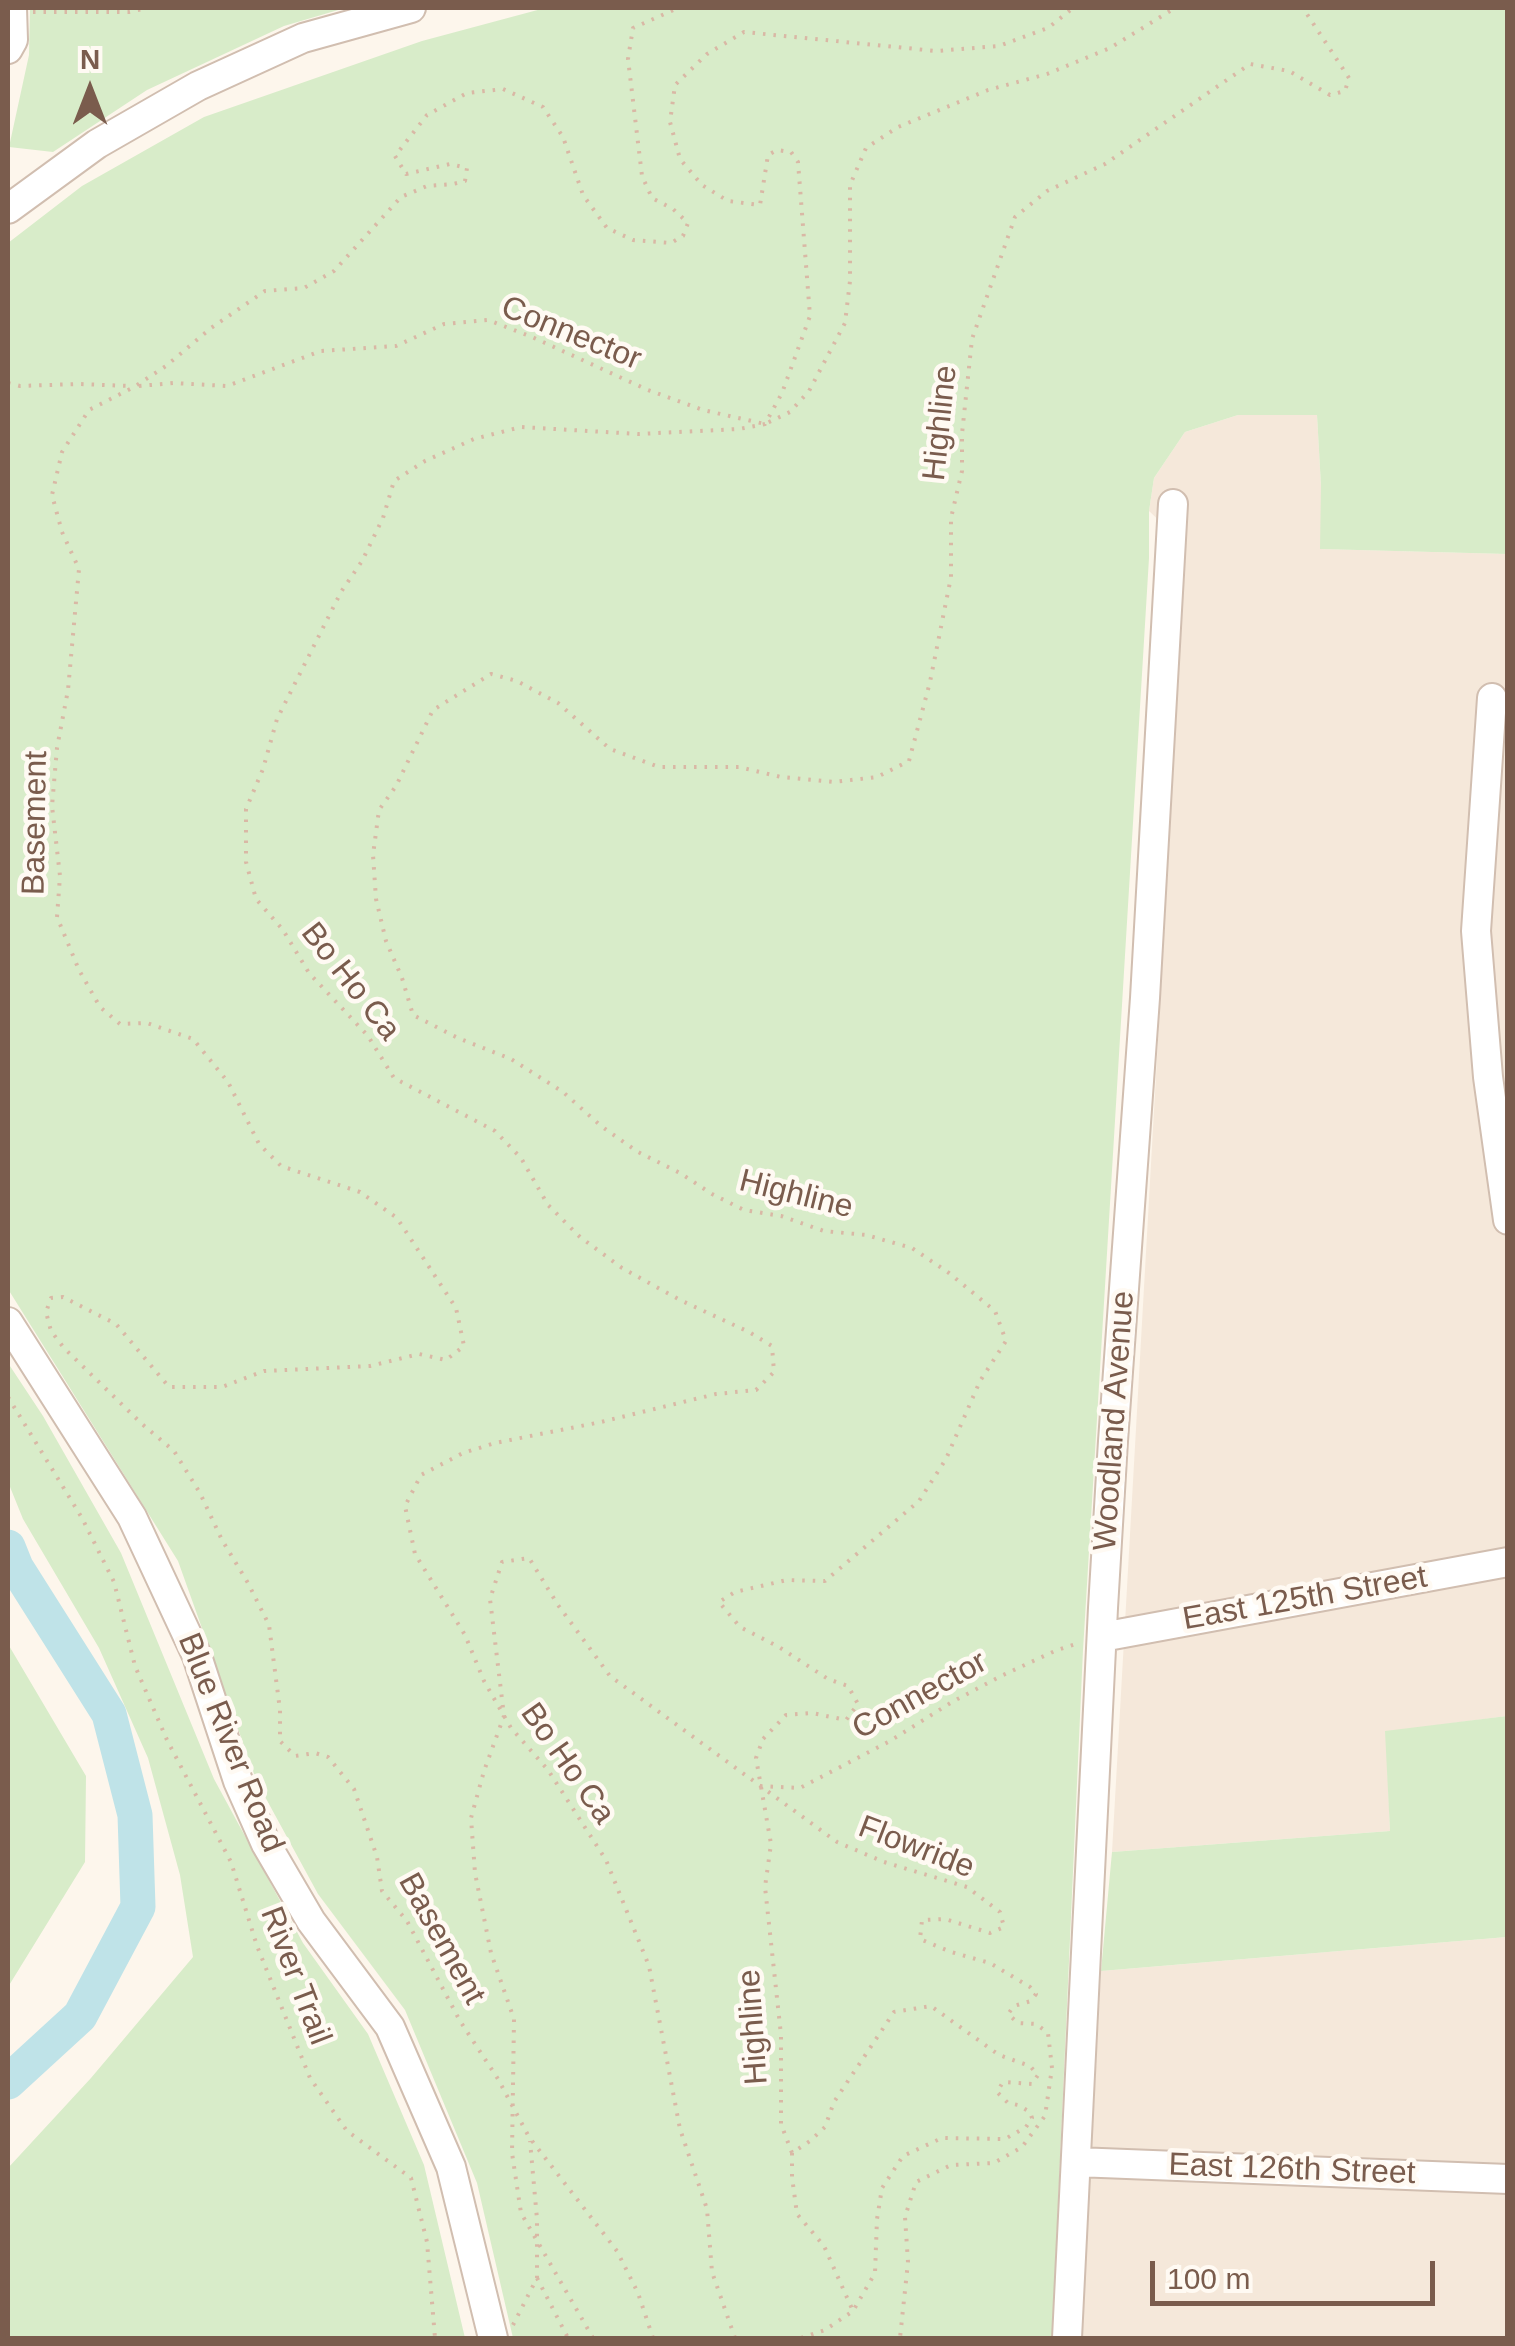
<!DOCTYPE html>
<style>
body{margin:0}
#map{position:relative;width:1515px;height:2346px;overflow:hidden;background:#fdf6ec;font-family:Arial,sans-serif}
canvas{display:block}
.frame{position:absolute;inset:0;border:10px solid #7a5c4d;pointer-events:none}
.north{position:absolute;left:40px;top:40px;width:100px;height:100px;-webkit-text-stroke:8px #fffaf3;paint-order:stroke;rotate:0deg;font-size:28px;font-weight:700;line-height:40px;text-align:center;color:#7a5c4d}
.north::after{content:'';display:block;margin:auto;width:35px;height:45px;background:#7a5c4d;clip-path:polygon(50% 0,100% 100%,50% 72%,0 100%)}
.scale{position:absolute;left:1150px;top:2261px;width:285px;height:45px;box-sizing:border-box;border:5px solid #7a5c4d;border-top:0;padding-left:12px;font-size:30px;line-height:35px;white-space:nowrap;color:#7a5c4d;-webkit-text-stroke:8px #fffaf3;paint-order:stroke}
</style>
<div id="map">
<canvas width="1515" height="2346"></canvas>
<div class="frame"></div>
<div class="north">N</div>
<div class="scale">100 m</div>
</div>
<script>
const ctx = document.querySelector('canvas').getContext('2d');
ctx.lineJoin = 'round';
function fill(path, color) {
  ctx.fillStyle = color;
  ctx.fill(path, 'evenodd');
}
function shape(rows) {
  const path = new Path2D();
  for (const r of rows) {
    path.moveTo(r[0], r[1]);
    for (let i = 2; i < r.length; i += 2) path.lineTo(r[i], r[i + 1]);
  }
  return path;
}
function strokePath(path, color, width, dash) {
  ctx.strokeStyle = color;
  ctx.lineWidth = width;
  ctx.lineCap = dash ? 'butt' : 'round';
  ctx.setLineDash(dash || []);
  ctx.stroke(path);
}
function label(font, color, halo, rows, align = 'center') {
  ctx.font = font + ' Arial,sans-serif';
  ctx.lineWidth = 9;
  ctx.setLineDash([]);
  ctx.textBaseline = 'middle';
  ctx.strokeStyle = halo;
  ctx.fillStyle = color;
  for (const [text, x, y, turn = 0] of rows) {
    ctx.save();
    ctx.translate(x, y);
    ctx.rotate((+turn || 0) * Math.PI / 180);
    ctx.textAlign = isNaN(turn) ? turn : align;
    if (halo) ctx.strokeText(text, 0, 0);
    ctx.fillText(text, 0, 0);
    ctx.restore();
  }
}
fill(shape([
 [1238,415,1317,415,1321,486,1321,549,1507,554,1507,1716,1386,1732,1390,1831,1112,1852,1186,546,1149,511,1154,478,1185,432],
 [1507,1937,1507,2338,1082,2338,1101,1971]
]), '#f5e8da');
fill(shape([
 [30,8,345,8,284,26,147,90,53,152,9,147,29,55],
 [545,8,1507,8,1507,554,1320,549,1321,486,1317,415,1238,415,1185,432,1154,478,1149,511,1149,558,1083,1650,1052,2338,513,2338,477,2183,405,2010,318,1894,257,1782,178,1561,8,1289,8,243,82,186,204,117,422,41],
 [8,1363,43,1416,121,1553,214,1779,303,1943,368,2034,424,2165,465,2338,8,2338,8,2168,91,2078,193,1957,180,1875,148,1758,99,1648,23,1519,8,1482],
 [8,1644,86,1776,85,1862,8,1987],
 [1507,1716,1507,1937,1101,1971,1112,1852,1390,1831,1385,1731]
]), '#d8ecc9');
strokePath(shape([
 [8,1547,16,1567,109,1714,135,1815,138,1907,80,2016,8,2082]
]), '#bfe3e8', 35);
const minor = shape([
 [8,49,13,40,12,8],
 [8,209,97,144,198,86,303,38,411,8],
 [1492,698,1476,931,1488,1077,1508,1220],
 [8,1322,132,1517,197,1656,238,1781,266,1844,311,1921,390,2027,451,2167,493,2338],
 [1102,1637,1508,1562],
 [1076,2162,1508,2179],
 [1067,2338,1103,1608,1113,1441,1145,998,1173,504]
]);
strokePath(minor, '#d1beb0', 32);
strokePath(shape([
 [33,12,129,12,147,8],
 [8,383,20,386,78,384,130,386],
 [139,386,174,383,227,386,321,351,396,346,444,324,488,320,532,337,648,390,703,410,765,424,790,412,809,391,845,323,850,281,850,185,866,148,898,127,988,90,1047,74,1110,48,1175,8],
 [8,1397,82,1518,114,1582,135,1666,167,1740,231,1862,257,1946,310,2078,347,2131,411,2178,427,2242,435,2338],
 [760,1786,800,1788,890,1741,952,1702,1001,1676,1057,1650,1079,1643],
 [792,2153,792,2177,797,2214,824,2246,853,2311],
 [537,2278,568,2338],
 [513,2325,537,2278,537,2219,530,2141],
 [593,2338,521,2213,512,2153,514,2019,491,1953,475,1873,471,1818,484,1771,504,1716,490,1599,502,1562,529,1558,558,1605,610,1676,837,1842,884,1862,967,1887,1000,1912,1004,1927,990,1933,945,1919,922,1920,920,1939,951,1952,990,1963,1030,1987,1036,1994,1031,2001,1014,2006,1008,2014,1018,2023,1036,2024,1048,2033,1052,2068,1045,2116,1022,2147,994,2163,951,2165,916,2182,905,2217,908,2262,900,2338],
 [653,2338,638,2293,617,2251,529,2137,498,2079,460,2021,407,1921,382,1891,377,1857,354,1789,328,1757,315,1753,295,1756,280,1741,280,1710,269,1625,248,1583,222,1540,200,1493,174,1451,142,1424,64,1348,51,1331,46,1312,51,1298,63,1297,116,1324,169,1387,222,1387,264,1371,370,1366,419,1354,446,1360,464,1346,456,1308,397,1218,360,1192,281,1166,259,1144,228,1082,193,1039,147,1023,120,1024,100,1007,79,970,57,917,60,876,52,806,57,748,68,690,79,569,62,532,52,495,62,452,89,410,134,387,166,366,211,328,265,291,304,288,334,271,401,197,427,186,453,184,465,181,467,168,450,164,406,174,395,156,427,115,467,93,503,89,543,107,563,137,583,195,607,228,633,240,671,243,683,236,688,223,673,209,652,198,642,176,628,59,633,28,678,8],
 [735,2338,712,2272,707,2209,680,2129,649,1966,606,1860,548,1770,511,1728,484,1681,465,1635,415,1554,405,1506,421,1475,463,1453,495,1443,601,1422,716,1394,756,1390,774,1372,772,1346,749,1332,680,1300,622,1268,580,1237,548,1205,521,1158,495,1131,394,1078,368,1036,309,973,283,930,256,899,246,862,246,809,263,769,277,719,341,592,362,561,383,518,394,481,425,461,474,439,521,427,638,434,739,429,765,424,782,393,810,316,798,162,791,152,777,150,768,155,760,205,728,201,702,185,680,159,670,122,675,85,707,54,744,32,936,51,999,46,1048,28,1073,8],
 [801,2338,825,2330,853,2311,875,2273,877,2219,882,2188,903,2156,942,2138,1005,2139,1026,2127,1032,2118,1030,2112,1018,2105,1008,2103,997,2092,1003,2082,1032,2084,1038,2075,1030,2066,999,2055,931,2006,894,2012,834,2102,825,2127,810,2141,792,2153,781,2124,781,2035,765,1887,771,1844,756,1758,763,1739,786,1715,812,1713,846,1720,858,1704,848,1686,828,1679,779,1647,740,1627,719,1602,735,1592,787,1580,825,1581,919,1501,946,1459,980,1381,1006,1341,995,1311,949,1273,912,1248,866,1235,824,1231,781,1216,744,1210,712,1194,680,1173,638,1152,601,1126,563,1092,511,1059,458,1038,413,1015,402,978,386,941,376,899,373,855,379,810,396,786,433,710,491,674,517,681,558,703,610,749,659,767,739,767,781,777,834,782,877,777,909,761,930,682,951,577,951,518,962,471,962,434,972,339,1015,217,1047,191,1105,164,1250,64,1289,71,1330,95,1345,91,1349,78,1303,8]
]), '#d9b8a5', 4, [2.5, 8]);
strokePath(minor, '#fff', 28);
label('32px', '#7a5c4d', '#fffaf3', [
 ["Connector",571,334,22],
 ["Highline",941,423,-84],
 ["Basement",36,823,-89],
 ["Bo Ho Ca",350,982,52],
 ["Highline",796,1195,14],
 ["Woodland Avenue",1115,1421,-86],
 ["East 125th Street",1305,1599,-10],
 ["Connector",920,1696,-29],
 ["Blue River Road",230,1743,68],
 ["Bo Ho Ca",567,1764,55],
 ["Flowride",916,1848,21],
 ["Basement",441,1939,61],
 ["River Trail",295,1976,69],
 ["Highline",754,2027,-94],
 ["East 126th Street",1292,2170,2]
]);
</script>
